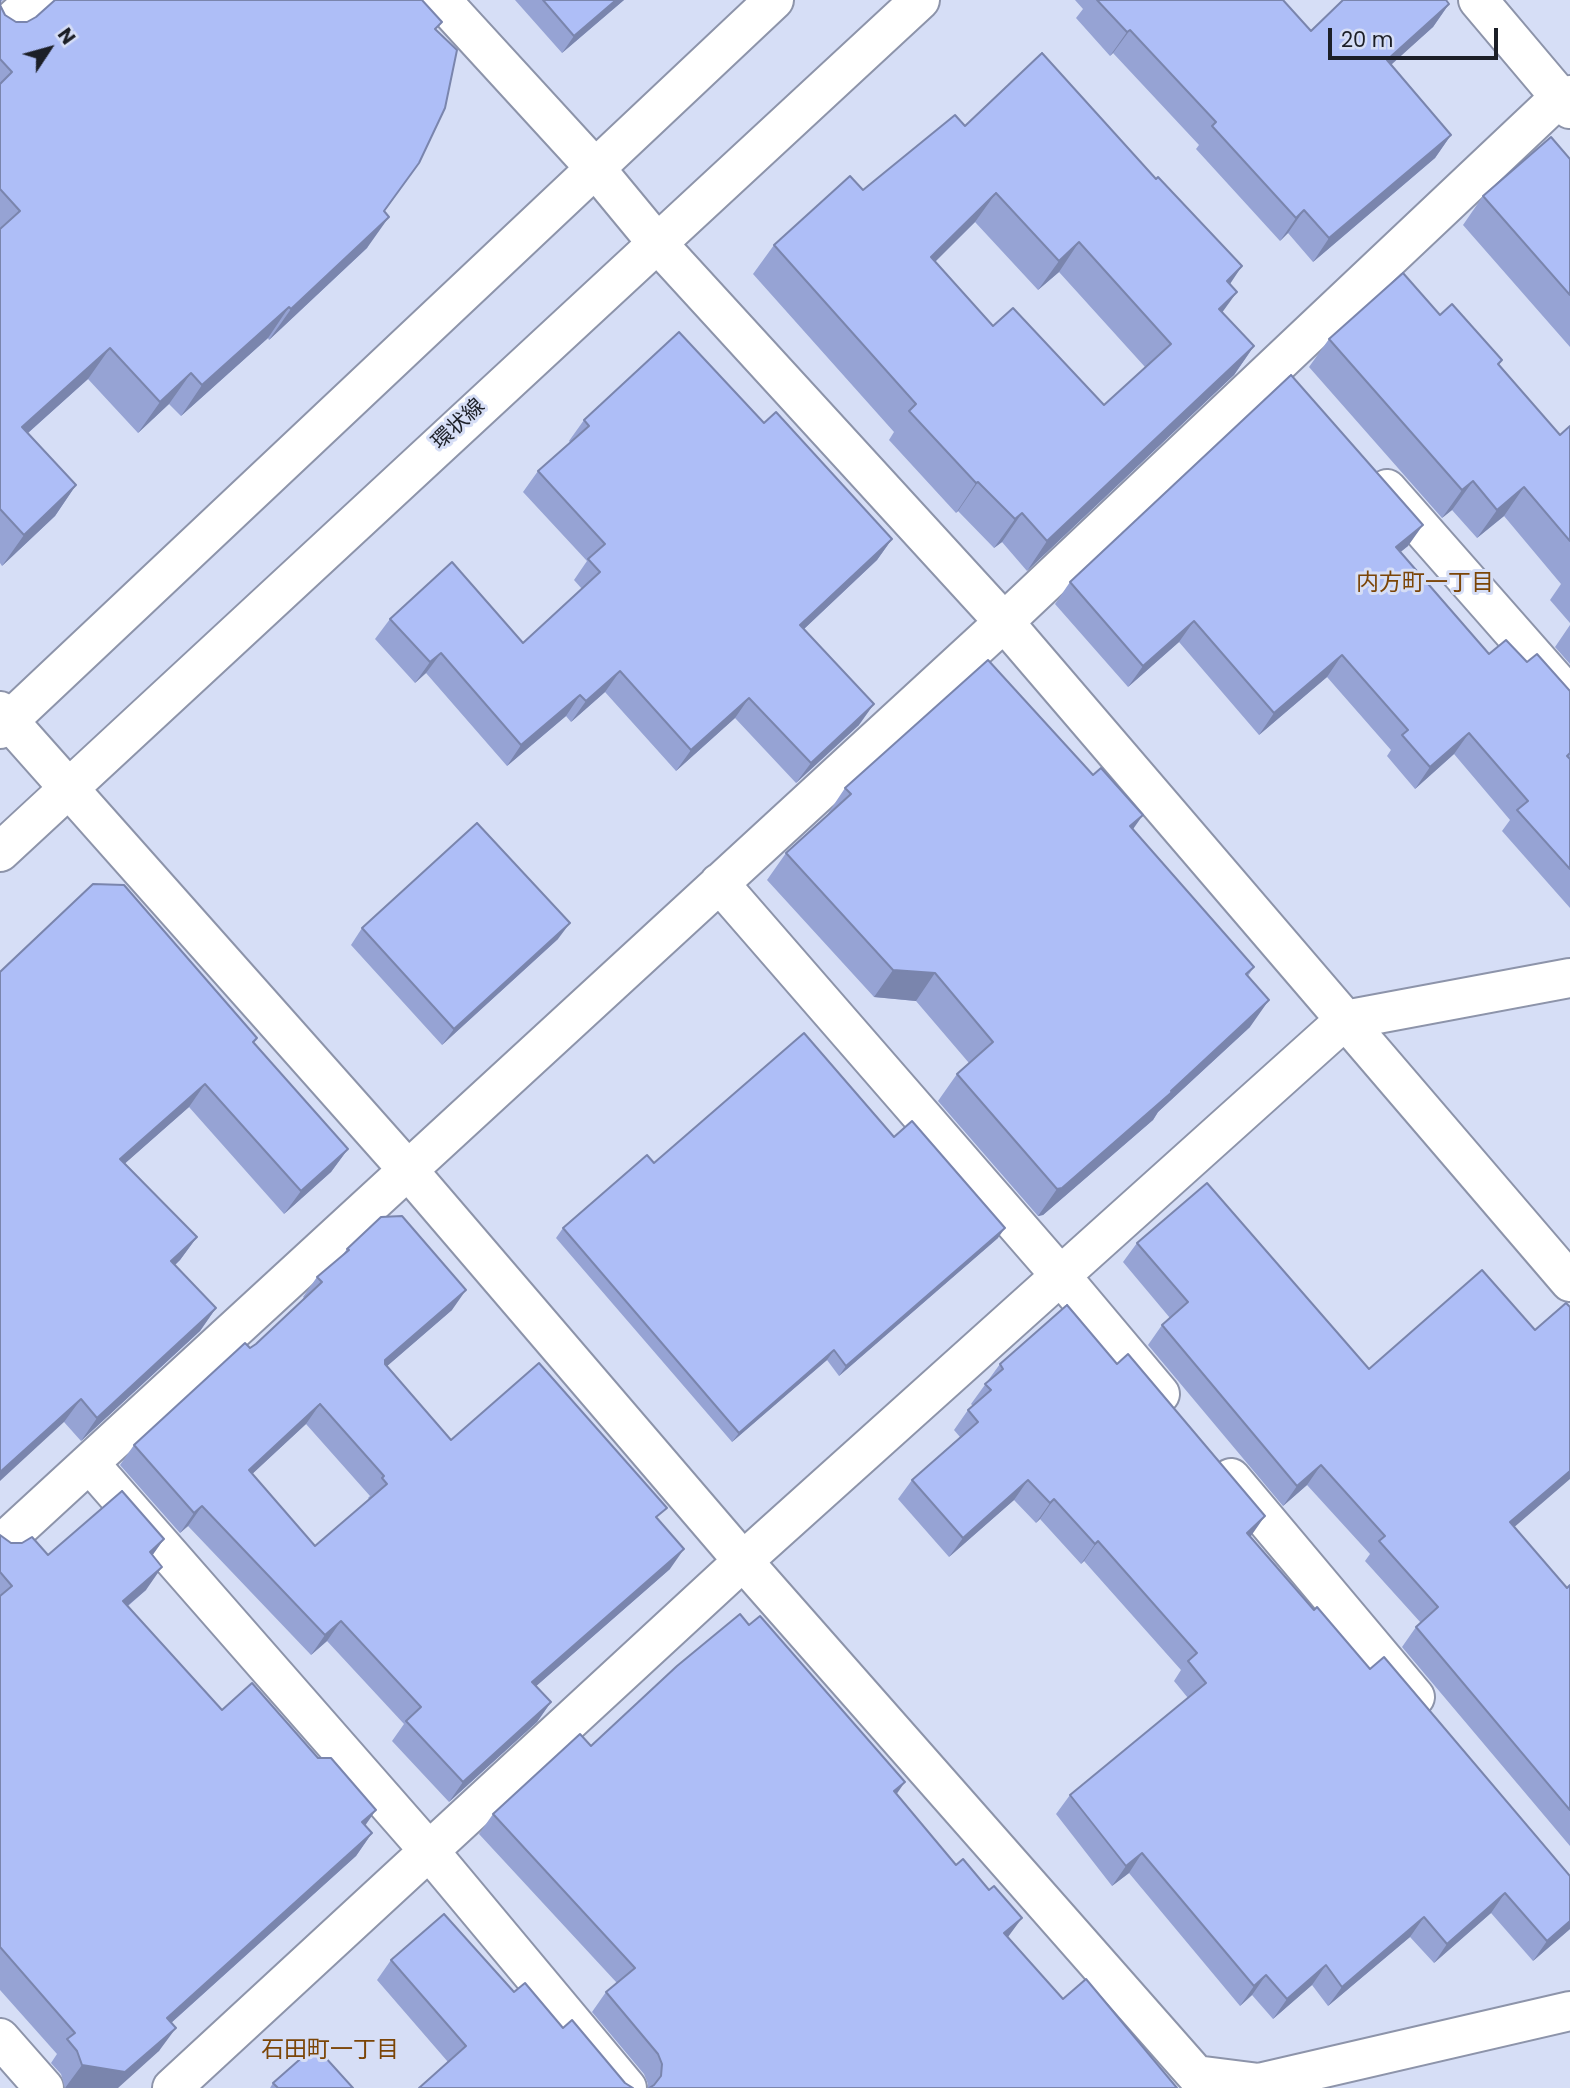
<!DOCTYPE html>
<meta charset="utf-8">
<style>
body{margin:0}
#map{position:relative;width:1570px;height:2088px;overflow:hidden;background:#d6def6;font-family:Poppins,sans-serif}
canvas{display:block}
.north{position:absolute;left:14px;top:14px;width:70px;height:70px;-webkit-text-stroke:5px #d6def6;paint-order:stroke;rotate:54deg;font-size:19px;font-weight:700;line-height:28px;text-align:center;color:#1c1f27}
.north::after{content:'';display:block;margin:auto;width:24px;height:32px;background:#1c1f27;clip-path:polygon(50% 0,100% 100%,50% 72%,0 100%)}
.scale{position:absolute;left:1328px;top:28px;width:170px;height:32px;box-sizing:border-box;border:4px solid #1c1f27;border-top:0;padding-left:9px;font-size:21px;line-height:24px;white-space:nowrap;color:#1c1f27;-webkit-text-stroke:5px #d6def6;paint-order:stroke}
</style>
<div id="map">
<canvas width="1570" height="2088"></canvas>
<div class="north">N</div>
<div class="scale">20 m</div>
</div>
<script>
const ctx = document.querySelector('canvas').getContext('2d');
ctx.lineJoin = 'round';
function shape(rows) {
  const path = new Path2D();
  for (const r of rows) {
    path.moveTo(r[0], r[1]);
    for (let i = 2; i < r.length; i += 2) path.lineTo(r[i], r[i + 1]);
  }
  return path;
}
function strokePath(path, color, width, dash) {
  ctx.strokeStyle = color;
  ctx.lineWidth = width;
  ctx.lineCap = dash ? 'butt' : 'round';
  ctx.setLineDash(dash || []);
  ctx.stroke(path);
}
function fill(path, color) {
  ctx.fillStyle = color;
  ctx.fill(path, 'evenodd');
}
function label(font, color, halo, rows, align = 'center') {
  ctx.font = font + ' Poppins,"Noto Sans JP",sans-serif';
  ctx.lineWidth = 6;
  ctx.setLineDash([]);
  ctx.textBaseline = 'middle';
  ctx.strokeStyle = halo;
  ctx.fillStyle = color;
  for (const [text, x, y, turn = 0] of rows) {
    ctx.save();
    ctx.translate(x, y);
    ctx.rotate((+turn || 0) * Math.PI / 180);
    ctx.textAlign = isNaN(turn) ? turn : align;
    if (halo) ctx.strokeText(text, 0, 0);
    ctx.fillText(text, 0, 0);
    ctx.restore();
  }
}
const street = shape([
 [441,0,595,168,657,243,1004,622,1570,1282],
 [1478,0,1570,109],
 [0,32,35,0],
 [1387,489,1570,697],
 [719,883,1060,1275,1160,1394],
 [90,1464,430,1852,627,2088],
 [1231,1478,1415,1697],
 [0,1545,1004,622,1560,97,1570,95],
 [0,2038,44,2088],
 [172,2088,743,1561,1345,1020,1570,978]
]);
const secondary = shape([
 [0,711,407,1169,743,1561,1196,2075,1259,2083,1570,2011]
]);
const primary = shape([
 [0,729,774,0],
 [0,852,920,0]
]);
strokePath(street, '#8d94aa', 42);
strokePath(secondary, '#8d94aa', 42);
strokePath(primary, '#8d94aa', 42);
strokePath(street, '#fff', 38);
strokePath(secondary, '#fff', 38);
strokePath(primary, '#fff', 38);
fill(shape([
 [0,0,3,0,1,2,0,5,5,15,16,22,436,30,419,163,384,212,367,248,269,340,268,338,181,416,169,404,138,433,88,379,28,433,76,485,55,516,2,566,0,563],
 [515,0,624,0,562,53],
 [1075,0,1283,0,1311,31,1449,4,1433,27,1391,64,1451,135,1435,158,1313,262,1288,233,1280,241,1196,149,1199,145,1113,53,1110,56,1076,18,1083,9],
 [965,126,1229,284,1222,313,1254,346,1234,375,1027,571,1002,542,994,548,958,511,956,513,889,440,894,432,753,274,774,245],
 [975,222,1038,290,1059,272,1145,367,1104,405,993,326,935,261],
 [1570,159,1570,347,1463,225,1483,196],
 [1329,339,1502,360,1499,365,1560,435,1570,426,1570,623,1550,600,1561,584,1504,516,1477,538,1452,510,1442,518,1309,367],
 [584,420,764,423,892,539,877,560,804,629,859,725,796,783,735,718,676,771,605,692,571,722,566,716,507,766,426,673,415,683,375,639,390,619,523,643,582,589,574,580,587,561,523,492,538,471,570,442,569,441],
 [1408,546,1400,552,1489,654,1527,662,1570,691,1570,908,1502,831,1510,820,1454,754,1415,789,1387,756,1391,750,1327,677,1259,735,1179,642,1128,687,1055,604,1070,582],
 [1570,625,1570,664,1555,647],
 [845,788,1133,829,1254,967,1248,976,1250,1027,1158,1112,1153,1120,1043,1215,1038,1216,938,1101,957,1074,969,1063,916,1001,874,997,767,880,786,853,827,815],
 [362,928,558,939,442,1045,351,945],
 [0,972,257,1038,254,1043,348,1149,331,1172,284,1214,189,1107,125,1163,197,1237,180,1260,175,1265,216,1308,200,1331,81,1441,64,1422],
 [894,1137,998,1238,839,1376,827,1360,732,1442,556,1238,563,1228,654,1163],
 [1137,1243,1369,1369,1514,1527,1567,1588,1570,1585,1570,1846,1402,1647,1416,1627,1421,1623,1365,1561,1370,1554,1307,1485,1283,1506,1148,1345,1162,1325,1170,1318,1123,1262],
 [347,1249,452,1310,387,1366,451,1440,658,1520,670,1569,536,1686,551,1702,537,1722,449,1802,392,1741,404,1724,327,1641,311,1655,188,1526,180,1533,120,1465,134,1445,256,1344,304,1298,303,1297,317,1277,341,1257],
 [306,1424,370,1496,368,1498,369,1499,315,1546,252,1474],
 [1000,1364,1250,1537,1570,1929,1533,1961,1491,1913,1434,1963,1410,1937,1328,2006,1312,1985,1273,2019,1252,1995,1240,2006,1129,1873,1112,1886,1056,1814,1070,1795,1188,1698,1174,1681,1181,1670,1084,1561,1081,1564,1040,1519,1036,1523,1014,1500,949,1557,898,1499,912,1480,960,1437,954,1430,968,1410,973,1406,971,1404],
 [0,1535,11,1543,48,1555,164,1539,152,1555,146,1590,128,1606,222,1710,365,1825,372,1833,356,1856,171,2023,159,2051,65,2088,61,2074,51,2063,57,2054,0,1990],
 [591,1746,897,1794,1008,1938,1063,1999,648,2088,648,2084,644,2074,592,2012,606,1992,617,1983,479,1834,493,1814],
 [391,1960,514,1992,563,2028,625,2083,448,2062,377,1980],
 [273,2083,353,2088,270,2088]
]), '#96a3d4');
fill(shape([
 [616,0,624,0,562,53,574,36],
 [1449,4,1433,27,1371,83,1387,60],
 [1130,30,1113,53,1110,56,1127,32],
 [1451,135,1435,158,1313,262,1329,238],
 [996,193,975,222,911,286,931,257],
 [1304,210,1288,233,1280,241,1296,218],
 [389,217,367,248,269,340,291,309],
 [1079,242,1059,272,1038,290,1059,261],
 [1242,266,1222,296,1227,281],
 [1237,292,1216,321,1219,309],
 [289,307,268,338,181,416,202,385],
 [1254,346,1234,375,1027,571,1047,541],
 [110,348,88,379,0,458,22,427],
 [191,373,169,404,138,433,160,402],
 [1473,481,1452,510,1442,518,1462,490],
 [978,482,958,511,956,513,976,483],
 [76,485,55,516,2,566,24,535],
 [1524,487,1504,516,1477,538,1497,510],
 [1022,513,1002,542,994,548,1015,519],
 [1423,525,1408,546,1381,568,1396,547],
 [892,539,877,560,786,646,800,625],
 [1194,621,1179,642,1128,687,1143,666],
 [441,653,426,673,415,683,430,662],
 [1342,655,1327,677,1259,735,1274,713],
 [620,671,605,692,571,722,586,701],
 [580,695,566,716,507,766,521,745],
 [749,698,735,718,676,771,691,750],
 [874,704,859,725,796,783,811,763],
 [1469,733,1454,754,1415,789,1430,767],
 [1143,815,1124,842,1130,826],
 [570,923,558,939,442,1045,454,1029],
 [893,970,935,973,916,1001,874,997],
 [1269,1000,1250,1027,1158,1112,1153,1120,1043,1215,1038,1216,1057,1189,1171,1091],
 [205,1084,189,1107,104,1182,120,1159],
 [348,1149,331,1172,284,1214,301,1191],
 [1005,1228,998,1238,839,1376,846,1366],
 [197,1237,180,1260,154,1285,171,1261],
 [466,1290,452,1310,371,1380,385,1360],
 [216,1308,200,1331,81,1441,97,1418],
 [834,1350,827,1360,732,1442,739,1433],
 [81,1399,64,1422,0,1481,0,1472],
 [320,1404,306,1424,235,1490,249,1470],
 [1321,1465,1307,1485,1283,1506,1297,1486],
 [1570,1471,1570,1479,1497,1542,1510,1522],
 [1028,1480,1014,1500,949,1557,963,1538],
 [1054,1499,1040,1519,1036,1523,1050,1503],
 [202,1506,188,1526,180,1533,194,1513],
 [1265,1516,1251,1536,1233,1552,1247,1533],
 [164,1539,147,1563,150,1552],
 [1098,1541,1084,1561,1081,1564,1095,1544],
 [684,1549,670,1569,518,1702,532,1682],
 [162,1567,146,1590,106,1624,123,1601],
 [341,1621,327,1641,311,1655,325,1635],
 [551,1702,537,1722,449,1802,463,1782],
 [905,1782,891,1802,894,1791],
 [376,1810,360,1833,362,1822],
 [372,1833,356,1856,151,2041,167,2018],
 [1142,1853,1129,1873,1112,1886,1126,1866],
 [1505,1893,1491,1913,1434,1963,1447,1944],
 [1424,1917,1410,1937,1328,2006,1342,1987],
 [1022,1918,1008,1937,1004,1933],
 [1570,1921,1570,1929,1533,1961,1547,1941],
 [1326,1965,1312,1985,1273,2019,1287,1999],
 [1266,1975,1252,1995,1240,2006,1254,1986],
 [176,2028,159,2051,118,2088,65,2088,82,2065]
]), '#7a85ad');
const building = shape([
 [0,0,0,5,5,15,16,22,27,22,36,17,55,0,422,0,442,22,435,29,457,50,445,108,419,163,384,211,389,217,291,309,289,307,202,385,191,373,160,402,110,348,22,427,76,485,24,535,0,509,0,229,20,211,0,189,0,84,12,72,0,59,0,0],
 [543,0,616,0,574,36,543,0],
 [1097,0,1283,0,1311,31,1343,0,1446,0,1449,4,1387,60,1451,135,1329,238,1304,210,1296,218,1212,126,1216,122,1130,30,1127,32,1097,0],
 [1042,53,1156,179,1158,177,1242,266,1227,281,1237,292,1219,309,1254,346,1047,541,1022,513,1015,519,978,482,976,483,909,411,916,404,774,245,850,176,863,190,955,115,965,126,1042,53],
 [996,193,1059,261,1079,242,1171,344,1104,405,1013,308,993,326,931,257,996,193],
 [1551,137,1570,159,1570,295,1483,196,1551,137],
 [1403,273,1440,315,1452,304,1502,360,1498,364,1560,435,1570,426,1570,541,1524,487,1497,510,1473,481,1462,490,1329,339,1403,273],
 [679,332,764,423,776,412,892,539,800,625,874,704,811,763,749,698,691,750,620,671,586,701,580,695,521,745,441,653,430,662,390,619,452,562,523,643,600,572,588,559,605,544,538,471,589,426,584,420,679,332],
 [1291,375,1423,525,1396,547,1489,654,1506,640,1527,662,1537,654,1570,691,1570,753,1567,756,1570,759,1570,869,1517,810,1528,801,1469,733,1430,767,1402,735,1408,730,1342,655,1274,713,1194,621,1143,666,1070,582,1291,375],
 [988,660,1093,775,1101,768,1143,815,1130,826,1254,967,1246,974,1269,1000,1171,1091,1172,1092,1062,1188,1057,1189,957,1074,993,1042,935,973,893,970,786,853,851,794,845,788,988,660],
 [477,823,570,923,454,1029,362,928,477,823],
 [93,884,124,885,257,1038,253,1042,348,1149,301,1191,205,1084,120,1159,197,1237,171,1261,216,1308,97,1418,81,1399,0,1472,0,972,93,884],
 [804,1033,894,1137,912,1121,1005,1228,846,1366,834,1350,739,1433,563,1228,647,1155,654,1163,804,1033],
 [1207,1183,1369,1369,1482,1270,1535,1330,1566,1303,1570,1307,1570,1471,1510,1522,1567,1588,1570,1585,1570,1810,1416,1627,1438,1607,1379,1541,1385,1536,1321,1465,1297,1486,1162,1325,1188,1302,1137,1243,1207,1183],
 [402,1216,466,1290,385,1360,385,1364,451,1440,539,1363,667,1508,656,1517,684,1549,532,1682,551,1702,463,1782,406,1721,421,1707,341,1621,325,1635,202,1506,194,1513,134,1445,245,1343,250,1348,256,1344,322,1282,317,1277,349,1250,347,1249,381,1217,402,1216],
 [320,1404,384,1476,382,1478,387,1484,315,1546,249,1470,320,1404],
 [1067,1305,1117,1364,1128,1354,1265,1516,1247,1533,1314,1610,1317,1607,1370,1669,1384,1657,1570,1876,1570,1921,1547,1941,1505,1893,1447,1944,1424,1917,1342,1987,1326,1965,1287,1999,1266,1975,1254,1986,1142,1853,1126,1866,1070,1795,1206,1683,1188,1661,1197,1653,1098,1541,1095,1544,1054,1499,1050,1503,1028,1480,963,1538,912,1480,978,1422,968,1410,991,1390,985,1384,1003,1369,1000,1364,1067,1305],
 [122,1491,164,1539,150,1552,162,1567,123,1601,222,1710,252,1683,318,1758,331,1758,376,1810,362,1822,372,1833,167,2018,176,2028,125,2072,82,2065,77,2051,67,2039,75,2033,0,1947,0,1596,12,1586,0,1572,0,1535,11,1543,22,1543,32,1537,48,1555,122,1491],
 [740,1614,749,1625,760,1616,905,1782,894,1791,956,1865,963,1859,989,1890,994,1886,1022,1918,1004,1933,1063,1999,1086,1979,1177,2088,649,2088,654,2085,661,2076,662,2064,658,2054,606,1992,635,1968,493,1814,580,1734,591,1746,677,1666,740,1614],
 [444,1914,514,1992,525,1983,563,2028,572,2020,625,2083,633,2088,419,2088,466,2046,391,1960,444,1914],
 [315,2046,353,2088,278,2088,273,2083,315,2046]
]);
fill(building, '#aebef7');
strokePath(building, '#7a85ad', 2);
label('21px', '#1c1f27', '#d6def6', [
 ["環状線",459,425,-43]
]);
label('23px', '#7b4507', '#d6def6', [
 ["内方町一丁目",1425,584],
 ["石田町一丁目",330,2051]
]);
</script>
